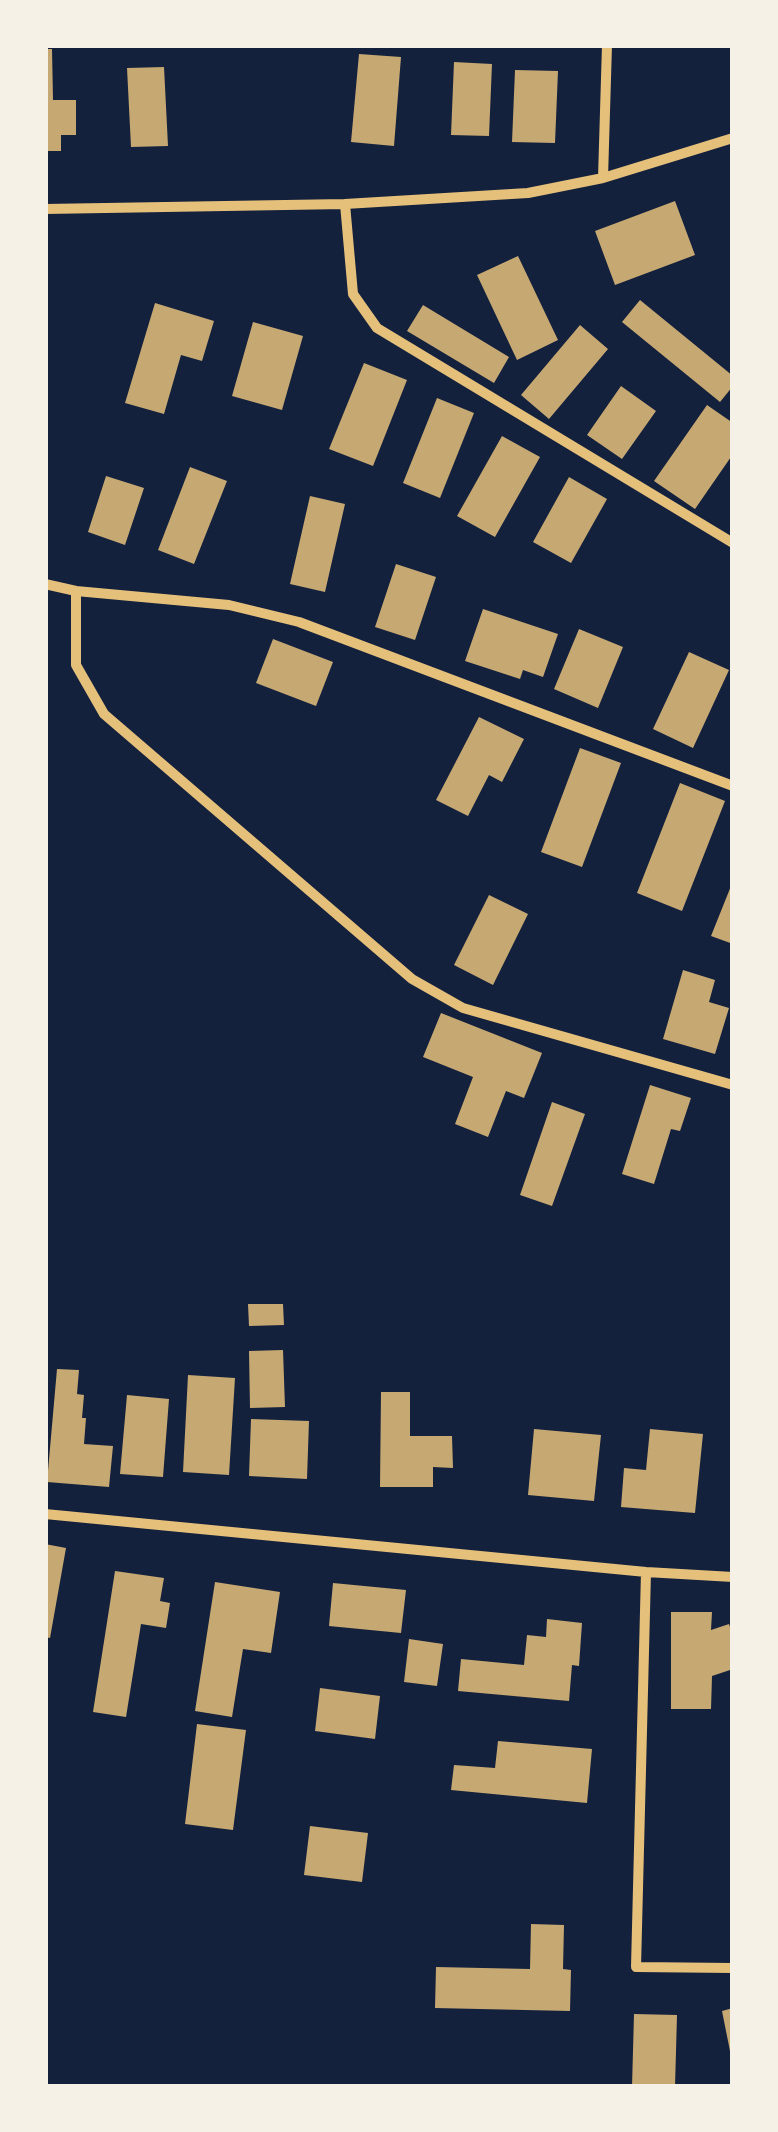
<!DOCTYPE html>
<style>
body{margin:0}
#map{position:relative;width:778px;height:2132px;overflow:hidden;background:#14213d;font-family:"Golos Text",sans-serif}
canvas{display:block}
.frame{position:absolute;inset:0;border:48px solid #f6f1e7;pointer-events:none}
</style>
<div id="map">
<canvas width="778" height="2132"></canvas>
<div class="frame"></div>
</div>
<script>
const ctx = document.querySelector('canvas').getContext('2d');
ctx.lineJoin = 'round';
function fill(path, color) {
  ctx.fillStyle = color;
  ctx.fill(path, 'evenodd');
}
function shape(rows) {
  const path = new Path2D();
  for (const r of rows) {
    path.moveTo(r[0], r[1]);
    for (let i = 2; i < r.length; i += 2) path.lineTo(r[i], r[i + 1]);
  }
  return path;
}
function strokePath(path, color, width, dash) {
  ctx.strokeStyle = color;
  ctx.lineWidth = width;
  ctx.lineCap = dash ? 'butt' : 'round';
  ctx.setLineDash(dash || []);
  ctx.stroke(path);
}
fill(shape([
 [45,49,52,49,53,100,76,100,76,135,61,135,61,151,45,151],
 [359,54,401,57,394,146,351,142],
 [454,62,492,64,489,136,451,135],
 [164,67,168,146,131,147,127,68],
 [515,70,558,71,555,143,512,142],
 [675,201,695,255,615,285,595,231],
 [518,256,558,340,517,360,477,275],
 [640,300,733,376,733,386,720,402,622,322],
 [155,303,214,321,202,361,181,355,164,414,125,403],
 [423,305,509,357,494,383,407,331],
 [253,322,303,336,282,410,232,396],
 [580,325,608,349,549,419,521,395],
 [364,363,407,380,373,466,329,449],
 [621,386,656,411,622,459,587,435],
 [437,398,474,413,440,498,403,483],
 [707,405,733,423,733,454,695,509,654,481],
 [502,436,540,457,495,537,457,516],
 [190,467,227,481,194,564,158,550],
 [106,476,144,488,125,545,88,532],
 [569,477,607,499,571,563,533,542],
 [310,496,345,504,325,592,290,584],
 [396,564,436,577,415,640,375,627],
 [483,609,558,634,543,677,523,670,520,679,465,661],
 [579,629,623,647,598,708,554,689],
 [273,639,333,662,316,706,256,683],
 [689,652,729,670,693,748,653,729],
 [479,717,524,739,502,782,489,775,468,816,436,800],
 [580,748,621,763,582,867,541,852],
 [680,783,725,801,682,911,637,893],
 [733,881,733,944,711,936],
 [489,895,528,914,493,985,454,965],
 [683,970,715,980,709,1002,729,1008,715,1054,663,1039],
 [441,1013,542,1053,524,1098,506,1091,488,1137,455,1124,473,1077,423,1057],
 [650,1085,691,1098,680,1131,671,1129,654,1184,622,1174],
 [552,1102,585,1114,552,1206,520,1195],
 [248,1304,283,1304,284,1325,249,1326],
 [283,1350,285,1407,250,1408,249,1351],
 [57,1369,79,1370,77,1394,84,1395,82,1418,86,1418,84,1444,113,1446,109,1487,47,1482],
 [188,1375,235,1378,229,1475,183,1472],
 [381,1392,410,1392,410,1436,452,1436,453,1468,433,1467,433,1487,380,1487],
 [127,1395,169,1399,163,1477,120,1474],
 [251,1419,309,1421,307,1479,249,1476],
 [534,1429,601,1435,594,1501,528,1495],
 [650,1429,703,1434,695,1513,621,1507,624,1468,646,1470],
 [45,1544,66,1548,50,1638,45,1637],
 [115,1571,164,1578,160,1601,170,1603,166,1628,141,1624,126,1717,93,1712],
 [215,1582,280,1592,271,1653,243,1649,232,1717,195,1711],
 [333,1583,406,1590,401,1633,329,1626],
 [671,1612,712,1612,711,1630,729,1624,733,1636,733,1669,712,1676,711,1709,671,1709],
 [547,1619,582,1623,579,1666,572,1665,569,1701,458,1691,461,1659,524,1665,527,1635,546,1637],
 [409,1639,443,1644,437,1686,404,1682],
 [320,1688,380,1696,375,1739,315,1731],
 [197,1724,246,1730,233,1830,185,1824],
 [498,1741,592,1749,587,1803,451,1790,454,1765,495,1768],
 [310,1826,368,1833,362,1882,304,1875],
 [531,1924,564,1925,563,1969,571,1970,570,2011,435,2008,436,1967,530,1969],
 [733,2008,733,2056,731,2056,722,2011],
 [634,2014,677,2015,675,2087,632,2087]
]), '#c6a872');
strokePath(shape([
 [603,178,607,45],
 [345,204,353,294,377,328,733,543],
 [45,209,345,204,528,193,603,178,733,138],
 [45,584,76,591,229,605,299,622,733,786],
 [76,591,76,665,104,714,412,979,463,1008,733,1085],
 [45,1514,646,1572,733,1577],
 [646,1572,636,1967,733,1968]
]), '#e5c07b', 10);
</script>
